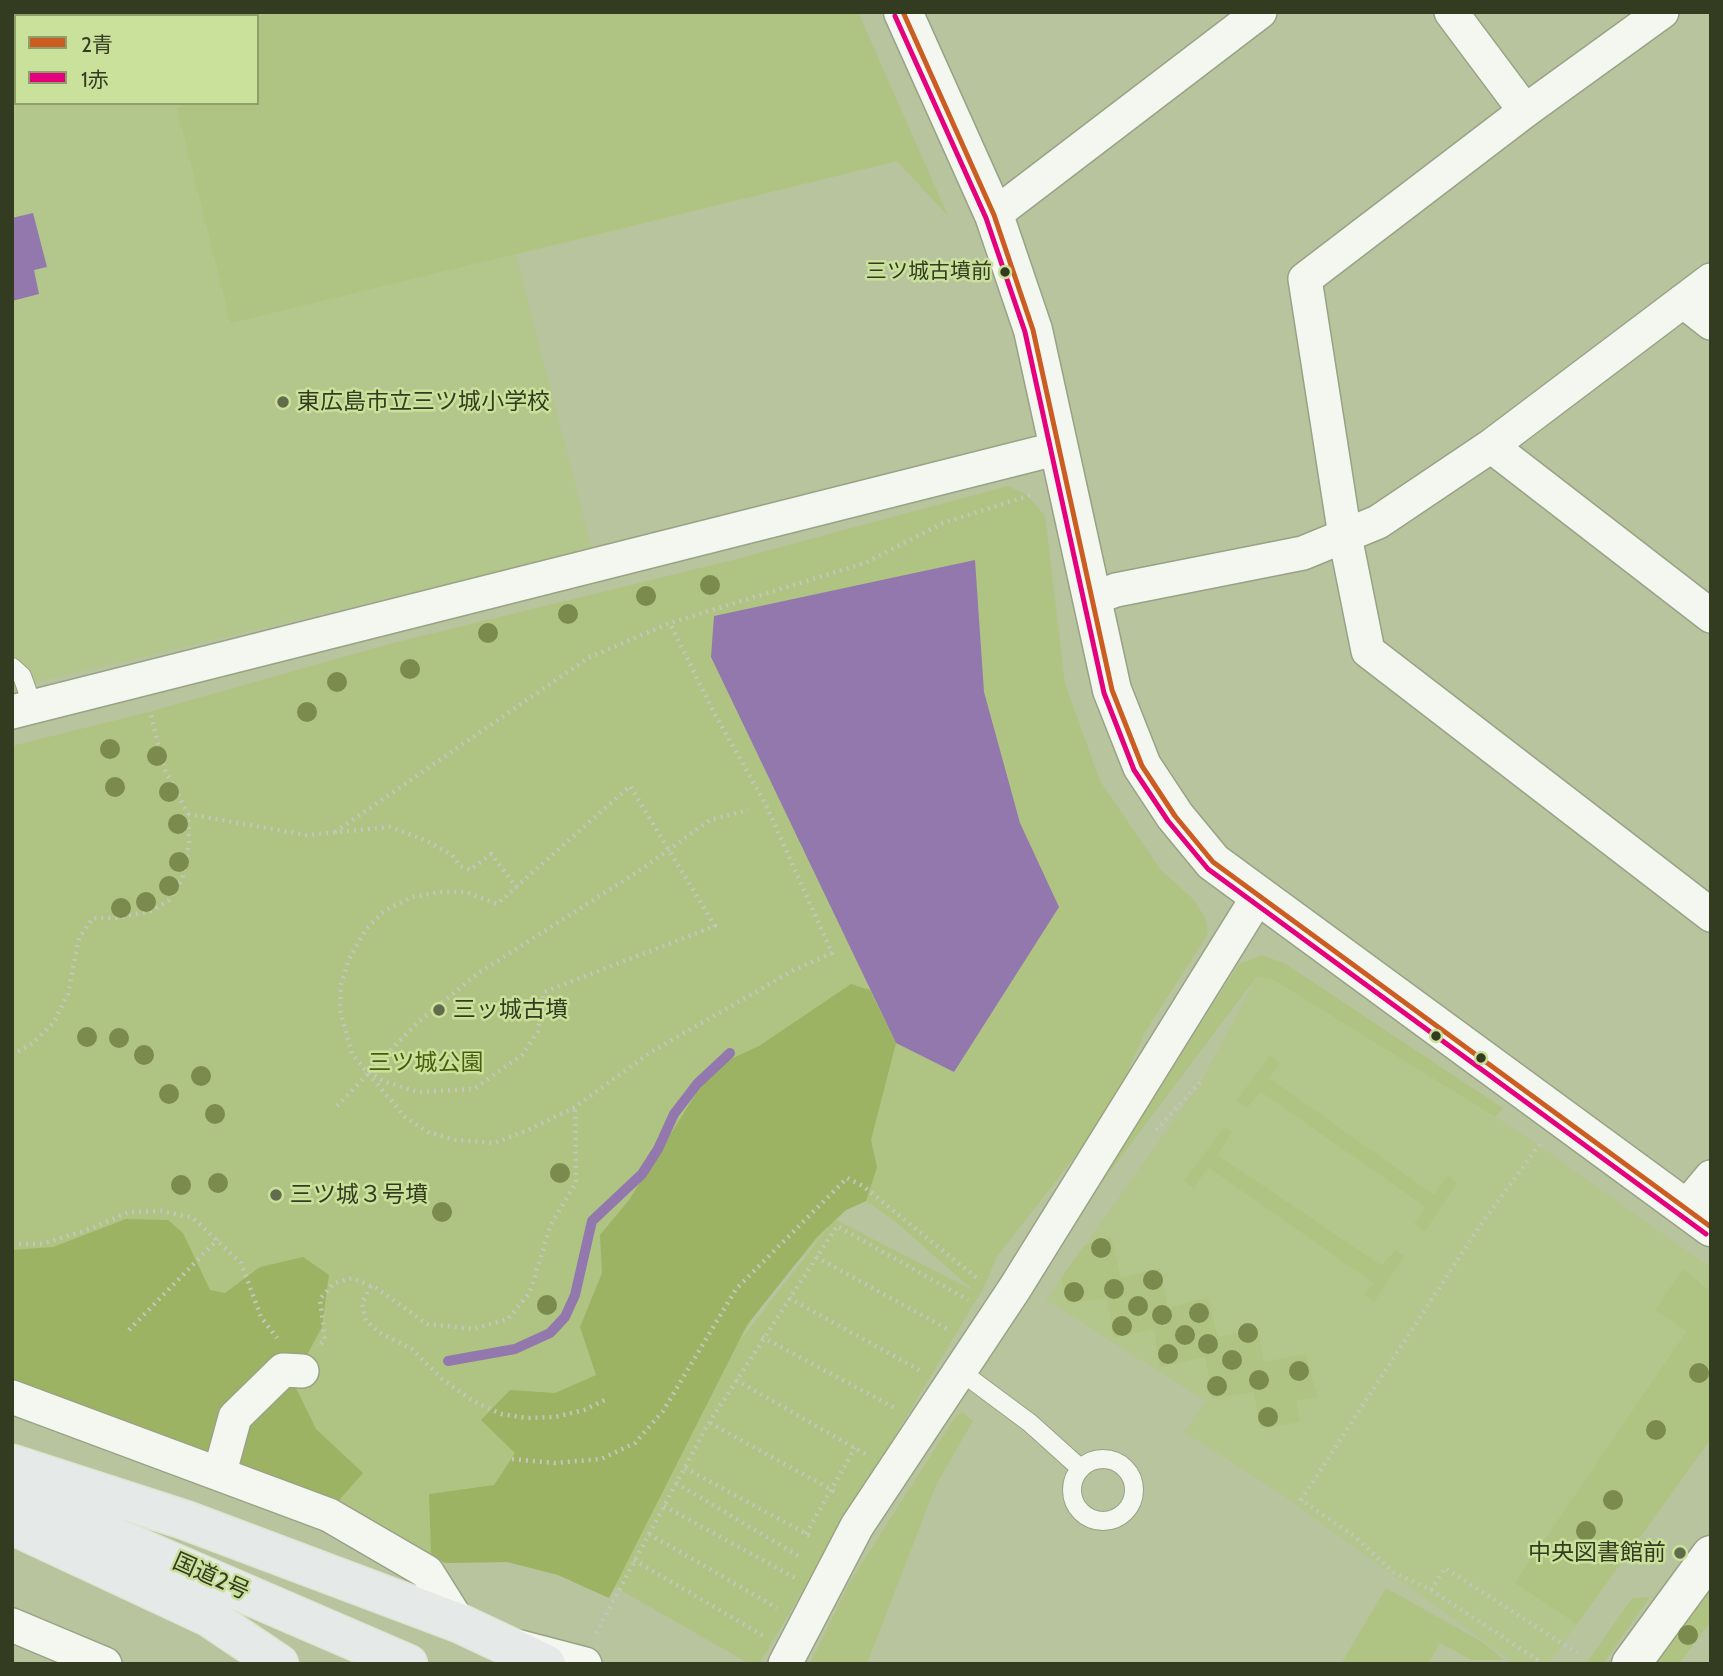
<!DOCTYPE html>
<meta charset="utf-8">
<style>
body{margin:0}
#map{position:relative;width:1723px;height:1676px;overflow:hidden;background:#b7c49e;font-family:Cabin,"Noto Sans JP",sans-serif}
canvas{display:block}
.frame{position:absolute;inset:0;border:14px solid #333c20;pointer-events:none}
.legend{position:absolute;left:14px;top:14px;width:245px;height:91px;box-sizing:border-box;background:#c9e19b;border:2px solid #8d9f6a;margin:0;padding:9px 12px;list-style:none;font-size:21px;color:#333c20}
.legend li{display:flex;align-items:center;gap:14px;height:35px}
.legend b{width:35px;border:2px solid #8d9f6a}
</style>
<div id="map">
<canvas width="1723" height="1676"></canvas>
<div class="frame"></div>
<ul class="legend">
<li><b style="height:9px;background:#cc5d22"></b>2青</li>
<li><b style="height:9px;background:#e5007d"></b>1赤</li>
</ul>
</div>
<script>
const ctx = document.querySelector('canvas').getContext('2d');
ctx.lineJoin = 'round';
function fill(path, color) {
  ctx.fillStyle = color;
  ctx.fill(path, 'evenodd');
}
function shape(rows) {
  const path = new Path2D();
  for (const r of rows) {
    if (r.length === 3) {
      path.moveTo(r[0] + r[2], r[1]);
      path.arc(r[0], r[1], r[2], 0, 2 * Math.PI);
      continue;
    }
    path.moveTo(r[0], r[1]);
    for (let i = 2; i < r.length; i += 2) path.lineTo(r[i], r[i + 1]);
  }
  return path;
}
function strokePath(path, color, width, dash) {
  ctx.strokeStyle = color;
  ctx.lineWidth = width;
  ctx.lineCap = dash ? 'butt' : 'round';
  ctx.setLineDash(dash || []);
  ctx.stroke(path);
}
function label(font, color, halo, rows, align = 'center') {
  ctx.font = font + ' Cabin,"Noto Sans JP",sans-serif';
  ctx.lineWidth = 5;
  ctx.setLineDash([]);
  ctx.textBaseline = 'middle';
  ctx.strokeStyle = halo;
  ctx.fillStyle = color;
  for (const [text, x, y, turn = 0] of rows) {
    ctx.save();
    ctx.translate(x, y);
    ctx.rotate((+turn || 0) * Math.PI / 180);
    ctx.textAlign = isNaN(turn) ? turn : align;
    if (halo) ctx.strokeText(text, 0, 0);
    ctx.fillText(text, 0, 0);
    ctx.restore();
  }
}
fill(shape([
 [28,12,804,12,898,161,516,255,592,549,12,688,12,16],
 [16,16,257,16,257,103,16,103],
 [1257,976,1274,980,1525,1136,1711,1268,1711,1439,1548,1664,1516,1664,1284,1496,1184,1432,1206,1401,1046,1300,1203,1079]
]), '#b3c68b');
fill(shape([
 [203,12,858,12,948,216,897,161,231,323,177,108,193,103,257,103,257,16,204,16],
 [1008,486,1027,495,1045,516,1065,683,1100,781,1161,870,1192,898,1205,917,1208,934,1145,1032,1111,1110,996,1258,985,1285,759,1664,750,1664,615,1587,609,1598,558,1575,507,1562,445,1563,413,1543,12,1353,12,746,145,713,393,643,729,561],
 [866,1201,896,1222,974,1291,836,1220,846,1210],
 [831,1224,742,1338,741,1338,763,1301],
 [1261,955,1284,963,1503,1108,1495,1117,1274,980,1257,976,1084,1206,1239,964],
 [1270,1056,1280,1063,1269,1078,1434,1195,1448,1176,1457,1183,1425,1231,1414,1224,1426,1207,1260,1091,1247,1108,1237,1100],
 [1225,1127,1232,1132,1217,1155,1382,1266,1395,1250,1404,1256,1374,1302,1365,1294,1374,1283,1208,1167,1194,1188,1184,1181],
 [1111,1238,1121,1278,1160,1268,1168,1308,1208,1297,1218,1337,1258,1329,1264,1362,1305,1354,1318,1397,1296,1401,1300,1422,1260,1429,1254,1392,1213,1398,1205,1357,1160,1367,1154,1329,1114,1338,1107,1298,1067,1303,1061,1278,1084,1246],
 [1683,1269,1711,1292,1711,1439,1577,1624,1515,1583,1687,1331,1655,1310],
 [962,1412,973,1421,936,1485,868,1661,874,1664,810,1664,850,1582,954,1419],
 [1386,1588,1484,1643,1504,1660,1472,1660,1440,1643,1428,1664,1341,1664],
 [1711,1588,1711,1621,1679,1664,1655,1664],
 [1650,1597,1603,1664,1586,1664,1632,1598]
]), '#afc482');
fill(shape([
 [851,984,870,990,896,1043,871,1140,877,1167,866,1201,846,1210,817,1237,747,1325,609,1598,558,1575,531,1568,507,1562,445,1563,431,1554,429,1494,494,1485,515,1453,481,1420,510,1390,555,1393,596,1375,580,1327,602,1273,600,1235,629,1200,697,1092,724,1062,759,1046],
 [126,1219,168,1220,183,1233,210,1290,225,1293,260,1267,303,1257,329,1275,322,1327,307,1355,296,1388,316,1429,363,1473,333,1507,95,1416,12,1381,12,1250,53,1247]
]), '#9cb364');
fill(shape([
 [33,213,47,267,34,270,39,294,12,301,12,218],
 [975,560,984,692,1020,823,1059,907,954,1072,896,1043,711,657,714,616]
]), '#9378ad');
strokePath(shape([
 [448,1361,515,1349,550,1333,565,1317,575,1295,592,1221,642,1174,658,1149,674,1114,697,1084,730,1053]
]), '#9378ad', 10);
const service = shape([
 [12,667,22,676,33,707],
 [960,1371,1030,1423,1080,1468],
 [1103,1490,31]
]);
const minor = shape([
 [1451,12,1525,111],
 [1662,12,1525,111,1305,279,1345,536,1368,651,1711,915],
 [994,215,1260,12],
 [1683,301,1711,323],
 [1491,446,1711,616],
 [1091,599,1116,590,1303,553,1378,522,1491,446,1711,280],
 [12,712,1059,448],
 [1685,1208,1711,1177],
 [12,1397,329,1515,427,1572,459,1623],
 [220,1472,235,1417,283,1370,302,1371],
 [12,1625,105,1664],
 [520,1647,585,1664],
 [785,1664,857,1526,1015,1288,1259,895]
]);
const tertiary = shape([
 [903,12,994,215,1033,330,1112,690,1142,766,1175,816,1213,862,1711,1227]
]);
const secondary = shape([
 [1631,1664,1711,1555]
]);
const trunk = shape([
 [12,1464,185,1520,459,1623,546,1664],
 [12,1493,408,1664],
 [12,1525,209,1617,279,1664]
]);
strokePath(service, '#99a285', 20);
strokePath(minor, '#99a285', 36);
strokePath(tertiary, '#99a285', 41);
strokePath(secondary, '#99a285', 41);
strokePath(trunk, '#dfe4d3', 41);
strokePath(shape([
 [188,814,306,835,390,827,425,840,452,855,460,866,470,870,491,854,517,888],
 [335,832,588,658,670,623,865,563,943,523,1034,494],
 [12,1055,33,1043,54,1022,68,994,79,938,93,918,117,918,151,911,169,900,182,880,189,843,188,814,164,768,150,711],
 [369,1071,383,1081,418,1092,474,1089,522,1055,538,1031,544,992,715,926,630,786,497,904,466,892,440,892,412,897,384,911,366,929,349,959,341,985,340,1010,352,1054,405,1117,428,1132,456,1140,494,1143,526,1131,575,1107,651,1052,794,970,832,953,765,803,713,711,670,623],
 [337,1106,417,1023,477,974,642,869,710,820,748,810],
 [1156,1130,1203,1079],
 [1540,1144,1479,1227,1301,1500,1354,1536,1393,1572,1431,1590,1544,1664],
 [12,1244,42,1244,90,1229,129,1212,162,1211,193,1218,241,1263,261,1317,277,1338],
 [816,1257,949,1330],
 [371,1286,362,1303,366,1321,380,1333,412,1349,442,1379,473,1401,501,1414,527,1418,555,1417,584,1410,607,1399],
 [789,1298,921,1371],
 [129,1330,218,1239],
 [762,1337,895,1408],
 [321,1344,325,1339,320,1299,334,1283,352,1278,376,1288,427,1324,473,1329,508,1319,530,1292,551,1224,576,1183,575,1107],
 [736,1380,867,1455],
 [710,1423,839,1494],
 [512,1459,554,1463,601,1459,635,1443,663,1411,736,1289,847,1178,863,1186,979,1280],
 [685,1468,814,1538],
 [676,1483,802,1558],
 [664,1506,795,1578],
 [649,1534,777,1608],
 [806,1534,855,1448],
 [634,1560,764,1636],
 [1431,1590,1445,1568,1577,1653],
 [596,1633,707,1426,837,1226,968,1300]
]), '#c3c7bb', 4.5, [2, 5]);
strokePath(service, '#f4f6f0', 18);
strokePath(minor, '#f4f6f0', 33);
strokePath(tertiary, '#f4f6f0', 38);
strokePath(secondary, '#f4f6f0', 38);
strokePath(trunk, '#e5eae8', 38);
strokePath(shape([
 [903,12,994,215,1033,330,1112,690,1142,766,1175,816,1213,862,1711,1227]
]), '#cc5d22', 5);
strokePath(shape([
 [895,16,986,218,1025,332,1104,693,1134,770,1168,821,1208,869,1706,1234]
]), '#e5007d', 5);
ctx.fillStyle = '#7a8b4d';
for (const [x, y] of [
 [710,585],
 [646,596],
 [568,614],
 [488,633],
 [410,669],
 [337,682],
 [307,712],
 [110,749],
 [157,756],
 [115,787],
 [169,792],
 [178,824],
 [179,862],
 [169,886],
 [146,902],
 [121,908],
 [87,1037],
 [119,1038],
 [144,1055],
 [201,1076],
 [169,1094],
 [215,1114],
 [560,1173],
 [218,1183],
 [181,1185],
 [442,1212],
 [1101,1248],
 [1153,1280],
 [1114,1289],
 [1074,1292],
 [547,1305],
 [1138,1306],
 [1199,1313],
 [1162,1315],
 [1122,1326],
 [1248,1333],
 [1185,1335],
 [1208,1344],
 [1168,1354],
 [1232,1360],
 [1299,1371],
 [1699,1373],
 [1259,1380],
 [1217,1386],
 [1268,1417],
 [1656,1430],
 [1613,1500],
 [1586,1531],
 [1688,1635]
]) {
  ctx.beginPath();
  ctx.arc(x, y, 10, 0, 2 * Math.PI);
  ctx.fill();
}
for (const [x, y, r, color] of [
 [1005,272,6,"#333c20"],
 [283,402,7,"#616c4c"],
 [439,1010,7,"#616c4c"],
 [1436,1036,6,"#333c20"],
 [1481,1058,6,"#333c20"],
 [276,1195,7,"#616c4c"],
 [1680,1553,7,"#616c4c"]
]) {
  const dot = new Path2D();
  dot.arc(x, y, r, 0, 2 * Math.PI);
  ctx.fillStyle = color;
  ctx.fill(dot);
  strokePath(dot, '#c9e19b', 2.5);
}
label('21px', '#333c20', '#c9e19b', [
 ["三ツ城古墳前",992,272]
], 'right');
label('23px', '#333c20', '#c9e19b', [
 ["東広島市立三ツ城小学校",297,402],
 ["三ッ城古墳",453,1010],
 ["三ツ城３号墳",290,1195],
 ["中央図書館前",1666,1553,"right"]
], 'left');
label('23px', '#485c0a', '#c9e19b', [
 ["三ツ城公園",426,1063]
]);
label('23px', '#333c20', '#c9e19b', [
 ["国道2号",211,1577,24]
]);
</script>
